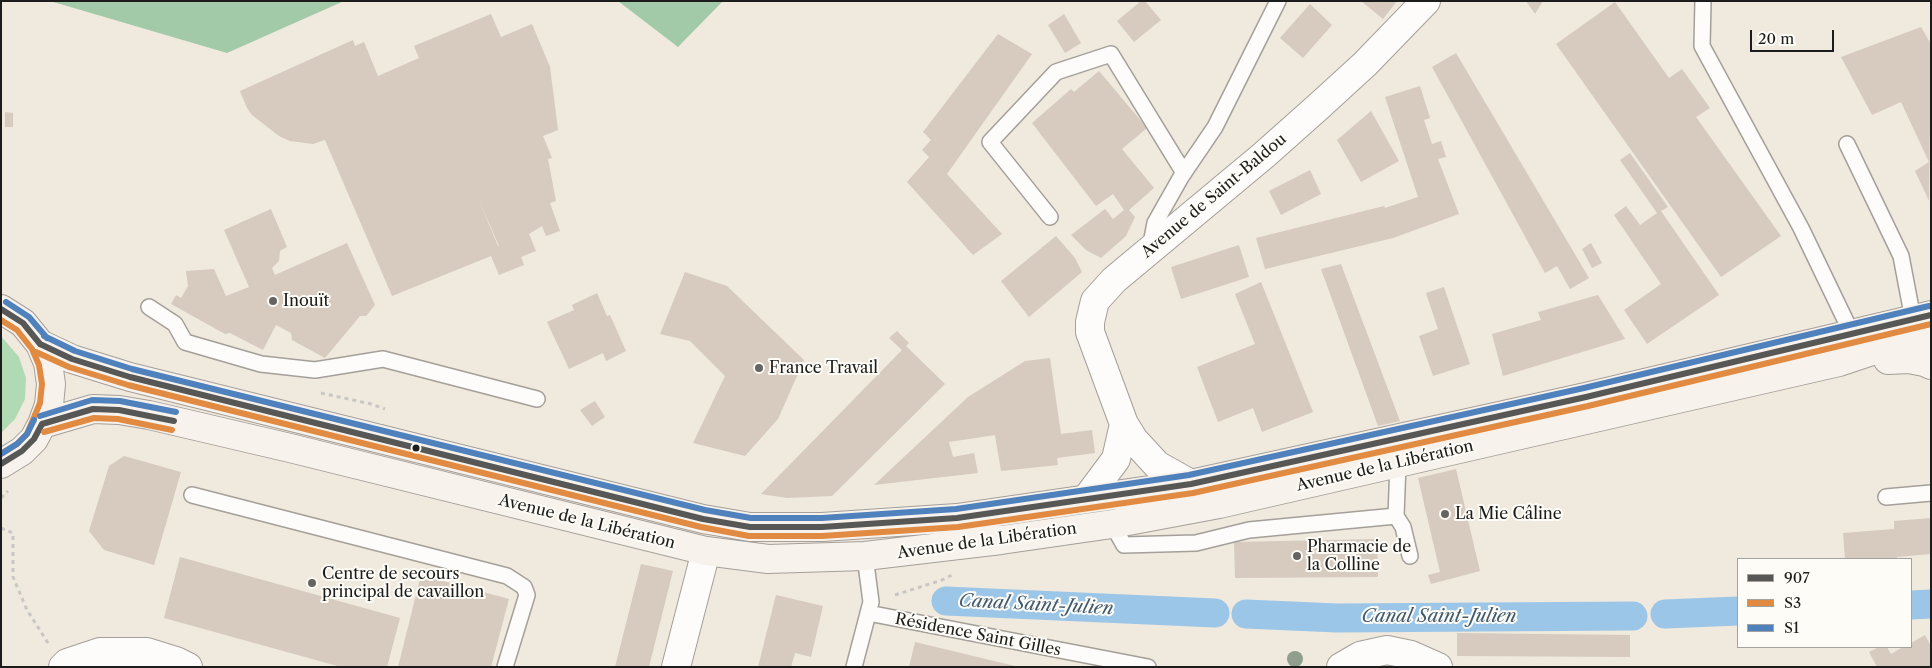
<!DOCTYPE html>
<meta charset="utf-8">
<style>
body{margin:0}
#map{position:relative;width:1932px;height:668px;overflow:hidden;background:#f0e9de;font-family:"Libre Caslon Text",serif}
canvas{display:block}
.frame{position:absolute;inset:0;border:2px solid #1c1c1c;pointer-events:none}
.legend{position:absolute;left:1737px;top:558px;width:175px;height:90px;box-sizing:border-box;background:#fdfcf7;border:1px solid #a3a29f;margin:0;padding:6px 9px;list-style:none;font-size:15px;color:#1c1c1c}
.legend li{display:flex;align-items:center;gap:10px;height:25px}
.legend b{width:25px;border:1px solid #a3a29f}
.scale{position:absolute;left:1750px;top:30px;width:84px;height:22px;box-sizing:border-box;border:2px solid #1c1c1c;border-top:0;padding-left:6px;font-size:15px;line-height:18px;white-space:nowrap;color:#1c1c1c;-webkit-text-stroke:4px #fdfcf7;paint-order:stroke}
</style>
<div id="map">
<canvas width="1932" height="668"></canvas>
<div class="frame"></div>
<ul class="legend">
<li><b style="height:6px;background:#575756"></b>907</li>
<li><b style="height:6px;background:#e18a42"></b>S3</li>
<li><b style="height:6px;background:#4f81bd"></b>S1</li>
</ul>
<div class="scale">20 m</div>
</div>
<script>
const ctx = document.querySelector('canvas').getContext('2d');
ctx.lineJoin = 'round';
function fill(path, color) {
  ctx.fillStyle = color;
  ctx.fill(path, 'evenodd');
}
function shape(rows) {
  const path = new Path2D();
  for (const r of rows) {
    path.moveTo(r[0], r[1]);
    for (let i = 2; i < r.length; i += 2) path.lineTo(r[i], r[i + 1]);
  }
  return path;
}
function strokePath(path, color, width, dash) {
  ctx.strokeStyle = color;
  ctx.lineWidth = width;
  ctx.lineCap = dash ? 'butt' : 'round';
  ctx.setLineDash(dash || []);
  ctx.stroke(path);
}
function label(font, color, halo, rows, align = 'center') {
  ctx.font = font + ' "Libre Caslon Text",serif';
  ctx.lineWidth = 4;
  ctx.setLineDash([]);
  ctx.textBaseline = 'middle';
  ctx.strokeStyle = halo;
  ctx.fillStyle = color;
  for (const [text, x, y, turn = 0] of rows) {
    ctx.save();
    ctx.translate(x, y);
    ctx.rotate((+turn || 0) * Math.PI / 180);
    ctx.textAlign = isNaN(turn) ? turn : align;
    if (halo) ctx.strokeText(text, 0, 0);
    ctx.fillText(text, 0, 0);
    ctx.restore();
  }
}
fill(shape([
 [1,336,19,357,26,378,25,399,15,419,1,433]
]), '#afdab4');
fill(shape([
 [50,1,344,1,227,53],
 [618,1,723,1,678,47]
]), '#a2caa8');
strokePath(shape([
 [946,601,1215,613],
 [1911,605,1931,604],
 [1246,614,1337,618,1633,616],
 [1665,614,1738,611]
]), '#9cc6e7', 29);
fill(shape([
 [1141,1,1145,1,1161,20,1134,42,1117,21],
 [1361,1,1397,1,1383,19],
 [1526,1,1543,1,1535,14],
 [1615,2,1669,78,1682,69,1710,108,1696,117,1781,236,1721,277,1556,44],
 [1310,4,1332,25,1303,58,1280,38],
 [491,14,501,37,532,24,550,67,558,130,543,136,552,158,548,159,556,201,550,203,560,231,546,236,542,226,529,234,536,251,521,257,524,265,499,275,491,256,392,296,325,140,313,144,290,141,279,136,252,115,247,108,240,91,353,40,355,46,364,42,378,76,419,58,414,46],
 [478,198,499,246,498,246],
 [1064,14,1081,43,1065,53,1048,25],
 [1921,27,1931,44,1929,201,1915,171,1929,162,1901,102,1872,115,1841,57],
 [998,34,1032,54,947,174,1002,234,973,255,907,182,929,157,922,150,931,140,923,132],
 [1456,53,1589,278,1570,289,1557,266,1545,273,1432,67],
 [1099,71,1147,128,1122,149,1154,188,1129,210,1135,217,1126,236,1101,258,1086,250,1071,235,1105,209,1113,219,1124,210,1113,194,1096,206,1032,123,1071,89,1074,92],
 [1420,86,1430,118,1424,120,1432,144,1441,141,1446,157,1438,159,1459,214,1393,238,1265,269,1256,238,1384,206,1385,208,1418,197,1385,97],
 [1371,111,1399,161,1361,182,1337,140],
 [5,112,13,113,13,127,5,127],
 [1630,153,1668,207,1661,211,1719,295,1647,344,1624,310,1661,284,1614,215,1626,206,1640,225,1657,213,1620,160],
 [1310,170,1321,194,1281,215,1269,191],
 [271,209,287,247,280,251,279,261,272,268,275,275,347,243,375,305,366,316,360,316,325,358,292,340,291,333,276,325,263,350,230,333,225,334,171,304,176,295,181,298,188,286,186,271,214,269,226,296,249,287,224,230],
 [1056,236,1075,258,1082,272,1029,317,1001,281],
 [1591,243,1602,263,1592,268,1582,249],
 [1239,245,1249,277,1181,299,1171,267],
 [1341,264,1400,421,1378,426,1321,269],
 [685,272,727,286,804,360,778,419,745,456,693,443,725,376,690,341,660,334],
 [1261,282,1313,412,1262,432,1253,408,1218,422,1197,367,1255,344,1235,294],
 [1444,287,1470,364,1433,376,1419,336,1438,329,1426,293],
 [597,293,607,316,610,315,626,351,606,361,603,353,569,369,547,322,574,310,572,305],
 [1598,295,1625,339,1503,376,1492,334,1541,320,1538,312],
 [897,331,909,343,906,346,945,384,832,496,787,498,761,494,902,350,889,338],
 [1050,358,1061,434,1092,430,1095,453,1057,458,1058,465,1001,471,995,435,949,442,953,457,974,453,978,473,874,485,968,397,1025,361],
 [595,401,605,417,592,426,580,410],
 [124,456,181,472,154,565,104,550,89,531,109,466],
 [1456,469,1480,571,1431,584,1428,575,1440,572,1418,478],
 [1931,518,1931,554,1897,557,1897,559,1845,559,1843,533,1894,529,1894,521],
 [1377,539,1378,577,1235,578,1234,542],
 [180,557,400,618,387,667,341,667,164,618],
 [641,564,673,571,649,667,615,667],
 [421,575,509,599,491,667,398,667],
 [776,595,823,606,811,657,795,653,791,667,758,667],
 [1457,633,1630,635,1630,657,1457,656],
 [1925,635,1931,646,1931,667,1877,667,1869,652,1879,647,1887,647,1891,654,1903,647,1911,647,1911,643],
 [915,642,1015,666,1015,667,909,667]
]), '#d7cabf');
const service = shape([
 [1703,1,1702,46,1801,228,1852,334],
 [1847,144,1901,256,1913,319],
 [1050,217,990,142,1056,72,1111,54,1184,173],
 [1150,249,1155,223,1181,177,1215,127,1278,1],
 [149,307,175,324,185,342,261,364,315,370,383,359,537,399],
 [192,495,507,576,524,587,527,595,505,667],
 [1886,497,1931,493],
 [1396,516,1403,527,1410,556],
 [1112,524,1124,545,1196,543,1249,530,1396,516,1398,463],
 [868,613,1148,667],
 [854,667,871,602,865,556]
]);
const minor = shape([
 [63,667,67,663,100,652,147,652,176,661,188,667],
 [676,667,706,551],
 [1341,667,1360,656,1387,650,1411,655,1438,667]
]);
const tertiary = shape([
 [1191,484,1157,465,1134,440,1124,424,1090,332,1090,322,1095,301,1114,280,1264,155,1318,107,1365,64,1426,1],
 [1087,498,1116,459,1124,424]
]);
const secondary = shape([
 [1,309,23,323,40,344,48,363,51,384,49,405,42,424,34,439,22,451,1,464],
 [40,344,72,359,130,377,703,519,750,527,822,527,957,518,1191,484,1586,397,1931,315],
 [1888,360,1909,359,1924,362,1931,365],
 [42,424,93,409,119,410,149,415,290,448,706,551,768,559,865,556,1001,540,1112,524,1219,504,1839,362,1890,345,1921,342,1931,344]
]);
strokePath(service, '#a49f99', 18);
strokePath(minor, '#a49f99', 30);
strokePath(tertiary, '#a49f99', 30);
strokePath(secondary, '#a49f99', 30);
strokePath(shape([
 [321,393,371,404,385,409],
 [1,498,8,491],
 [1,528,13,533,13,577,27,610,48,643],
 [895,595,942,580,952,575]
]), '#c8c7c4', 3, [4, 4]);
strokePath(service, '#fdfcfa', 15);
strokePath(minor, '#fdfcfa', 28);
strokePath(tertiary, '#fdfcfa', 28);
strokePath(secondary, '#f7f2ec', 28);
strokePath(shape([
 [1,309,23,323,40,344],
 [40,344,72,359,130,377,703,519,750,527,822,527,957,518,1191,484,1586,397,1931,315],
 [42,424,93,409,119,410,174,421],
 [1,464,22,451,34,439,42,424]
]), '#575756', 6);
strokePath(shape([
 [1,320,17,330,32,349,39,365,42,384,40,403,27,434,17,444,1,454],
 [36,352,69,367,128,385,701,527,749,536,822,536,958,527,1193,493,1588,406,1931,324],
 [44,432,94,418,118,419,172,430]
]), '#e18a42', 6);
strokePath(shape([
 [6,302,29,317,47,338],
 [44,336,75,351,132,369,705,510,751,518,822,518,956,509,1189,475,1584,388,1929,306],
 [40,416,92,400,120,401,176,412],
 [1,454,17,444,27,434,34,420]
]), '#4f81bd', 6);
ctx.fillStyle = '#909f8d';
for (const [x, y] of [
 [1295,659]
]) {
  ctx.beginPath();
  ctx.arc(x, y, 8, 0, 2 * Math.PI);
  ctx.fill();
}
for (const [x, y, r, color] of [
 [273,301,5,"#666460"],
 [759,368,5,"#666460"],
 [416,448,4.5,"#1c1c1c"],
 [1445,514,5,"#666460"],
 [1297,556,5,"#666460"],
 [312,583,5,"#666460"]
]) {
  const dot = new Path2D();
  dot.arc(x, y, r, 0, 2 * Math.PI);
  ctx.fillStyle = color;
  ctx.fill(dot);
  strokePath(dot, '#fdfcf7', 2);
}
label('16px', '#1c1c1c', '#fdfcf7', [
 ["Avenue de Saint-Baldou",1214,196,-40],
 ["Avenue de la Libération",1385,466,-13],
 ["Avenue de la Libération",587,522,14],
 ["Avenue de la Libération",987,541,-8],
 ["Résidence Saint Gilles",978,635,11]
]);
label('16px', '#1c1c1c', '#fdfcf7', [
 ["Inouït",283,301],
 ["France Travail",769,368],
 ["La Mie Câline",1455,514],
 ["Pharmacie de",1307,547],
 ["la Colline",1307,565],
 ["Centre de secours",322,574],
 ["principal de cavaillon",322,592]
], 'left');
label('italic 18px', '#415a6f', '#fdfcf7', [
 ["Canal Saint-Julien",1036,605,3],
 ["Canal Saint-Julien",1439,617]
]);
</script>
